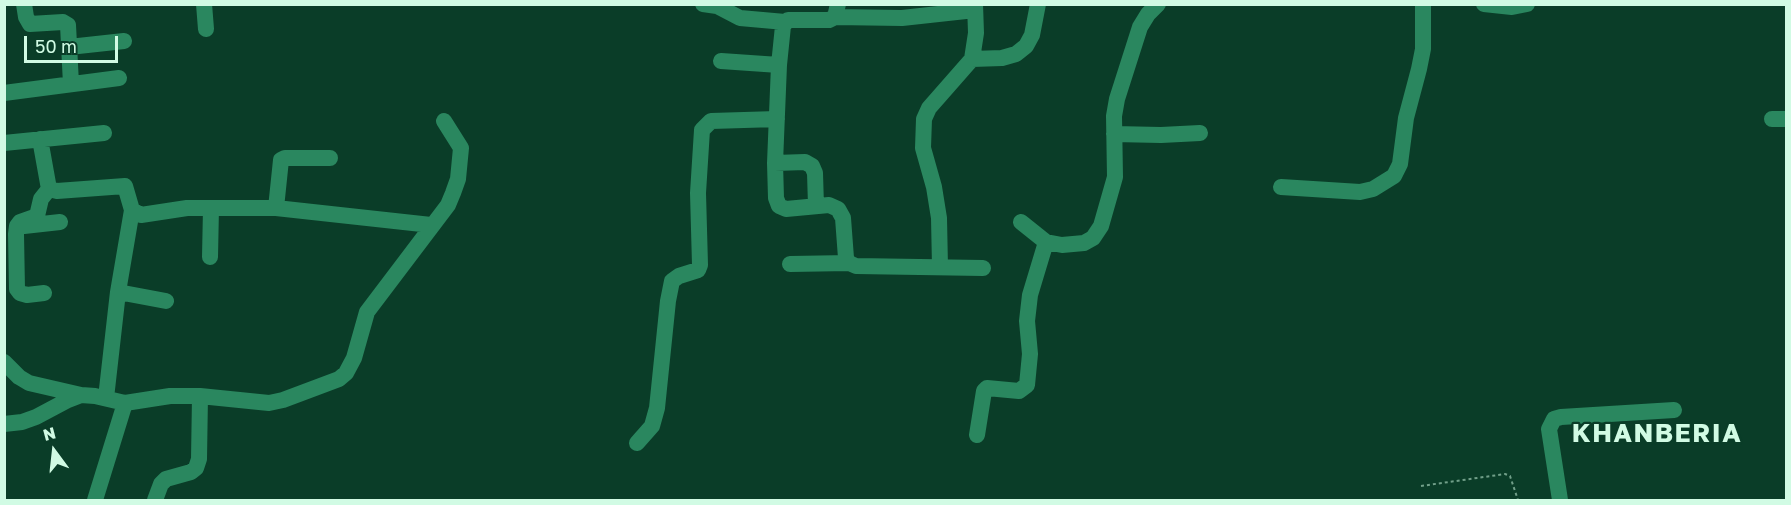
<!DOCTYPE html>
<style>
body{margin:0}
#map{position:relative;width:1791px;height:505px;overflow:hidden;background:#0a3d28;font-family:"Golos Text",sans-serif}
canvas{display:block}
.frame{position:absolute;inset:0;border:6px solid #d1fbe4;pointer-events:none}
.north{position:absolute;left:24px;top:421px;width:60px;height:60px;-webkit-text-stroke:4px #0a3d28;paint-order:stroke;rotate:345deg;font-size:16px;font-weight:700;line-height:24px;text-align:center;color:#d1fbe4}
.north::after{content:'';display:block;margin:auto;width:21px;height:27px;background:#d1fbe4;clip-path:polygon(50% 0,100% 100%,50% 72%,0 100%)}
.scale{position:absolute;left:24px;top:36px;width:94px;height:27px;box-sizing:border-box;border:3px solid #d1fbe4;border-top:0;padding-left:8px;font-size:18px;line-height:21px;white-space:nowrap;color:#d1fbe4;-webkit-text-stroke:4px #0a3d28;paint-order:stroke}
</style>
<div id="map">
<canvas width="1791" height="505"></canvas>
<div class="frame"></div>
<div class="north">N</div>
<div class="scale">50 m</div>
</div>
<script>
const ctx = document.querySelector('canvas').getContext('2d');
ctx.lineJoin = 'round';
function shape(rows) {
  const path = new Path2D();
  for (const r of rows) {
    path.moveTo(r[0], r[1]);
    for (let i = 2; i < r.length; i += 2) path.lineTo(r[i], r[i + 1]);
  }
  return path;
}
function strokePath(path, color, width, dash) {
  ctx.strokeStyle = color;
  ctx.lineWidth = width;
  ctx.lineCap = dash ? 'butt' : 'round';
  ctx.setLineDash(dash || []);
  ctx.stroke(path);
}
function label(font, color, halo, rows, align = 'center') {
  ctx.font = font + ' "Golos Text",sans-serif';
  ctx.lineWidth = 4.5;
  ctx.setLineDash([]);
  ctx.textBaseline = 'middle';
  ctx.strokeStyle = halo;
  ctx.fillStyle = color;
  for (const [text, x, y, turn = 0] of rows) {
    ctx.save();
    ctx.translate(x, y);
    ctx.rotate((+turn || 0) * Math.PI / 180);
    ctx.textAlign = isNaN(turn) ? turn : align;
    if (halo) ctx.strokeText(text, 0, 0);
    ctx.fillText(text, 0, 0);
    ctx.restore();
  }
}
strokePath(shape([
 [1421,486,1505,474,1510,476,1518,500]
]), '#719f89', 2, [3, 3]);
strokePath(shape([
 [24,4,26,17,30,24,63,22,68,25,71,84],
 [204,4,206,29],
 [703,4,717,6,740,18,785,22],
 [838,4,835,17,829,20,788,20,783,26,779,65,775,163,776,198,779,206,786,209,829,205,838,209,843,218,846,258,849,263,856,266,983,268],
 [1484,4,1512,7,1527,4],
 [835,17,902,18,975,10],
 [69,47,124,41],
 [972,59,1002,58,1016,54,1026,46,1032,35,1038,4],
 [721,61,779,65],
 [4,93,119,78],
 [1772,119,1786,119],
 [1114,134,1161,135,1200,133],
 [40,139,49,189,57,191,125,186,132,210,141,215,187,208,276,208,431,225],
 [4,143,104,133],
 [775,163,805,162,812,166,815,173,816,206],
 [1281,187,1360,192,1373,189,1394,176,1400,164,1406,118,1419,69,1423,49,1423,4],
 [276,208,281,160,285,158,330,158],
 [132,210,118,292,166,301],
 [1021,222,1046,242,1062,245,1084,243,1093,238,1101,226,1115,177,1114,116,1117,99,1140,27,1148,14,1158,4],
 [24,226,60,222],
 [210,257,211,208],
 [790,264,849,263],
 [940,267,939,218,934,187,923,148,924,119,929,108,972,59,976,33,975,4],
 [44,293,27,295,20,293,17,289,16,234,17,226,20,222,37,216,41,199,49,189],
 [4,362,19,377,29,383,81,395],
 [106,398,118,292],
 [4,424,22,422,36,417,68,400,81,395,95,396,125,403,170,396,200,396,269,403,283,400,339,379,346,373,354,358,367,312,448,205,453,193,458,179,461,148,444,121],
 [977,435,984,391,987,388,1019,391,1027,385,1030,354,1027,321,1030,295,1046,242],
 [637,443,652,426,657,408,668,301,672,281,679,276,698,270,700,265,698,193,702,130,711,121,777,119],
 [95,500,125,403],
 [155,500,161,484,166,479,191,472,196,468,199,459,200,396],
 [1560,500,1549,429,1554,419,1561,417,1674,410]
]), '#2a875f', 16);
ctx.letterSpacing = '1.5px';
label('bold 26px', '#d1fbe4', '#0a3d28', [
 ["KHANBERIA",1657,434]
]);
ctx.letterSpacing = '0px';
</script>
